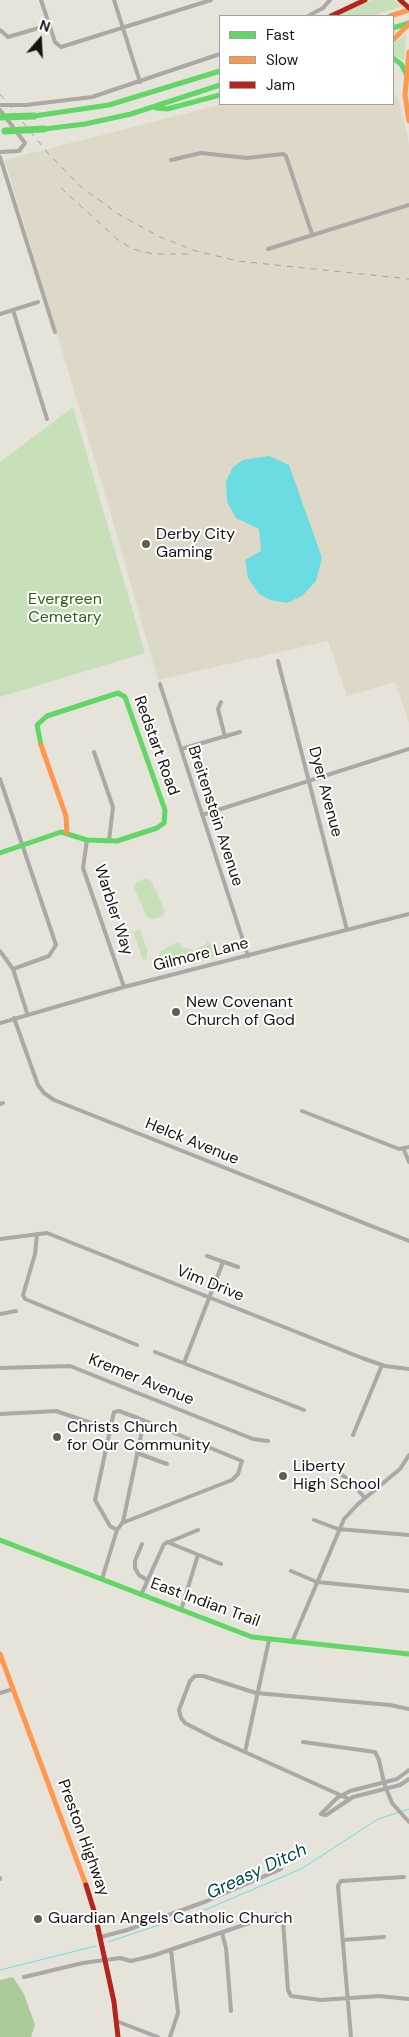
<!DOCTYPE html>
<style>
body{margin:0}
#map{position:relative;width:409px;height:2037px;overflow:hidden;background:#e6e3da;font-family:"DM Sans",sans-serif}
canvas{display:block}
.legend{position:absolute;left:219px;top:15px;width:175px;height:90px;box-sizing:border-box;background:#fff;border:1px solid #a2a19f;margin:0;padding:6px 9px;list-style:none;font-size:15px;color:#171510}
.legend li{display:flex;align-items:center;gap:10px;height:25px}
.legend b{width:25px;border:1px solid #a2a19f}
.north{position:absolute;left:15px;top:15px;width:50px;height:50px;-webkit-text-stroke:4px #fff;paint-order:stroke;rotate:19deg;font-size:14px;font-weight:700;line-height:20px;text-align:center;color:#171510}
.north::after{content:'';display:block;margin:auto;width:18px;height:22px;background:#171510;clip-path:polygon(50% 0,100% 100%,50% 72%,0 100%)}
</style>
<div id="map">
<canvas width="409" height="2037"></canvas>
<ul class="legend">
<li><b style="height:6px;background:#63d668"></b>Fast</li>
<li><b style="height:6px;background:#ff974d"></b>Slow</li>
<li><b style="height:6px;background:#b3261e"></b>Jam</li>
</ul>
<div class="north">N</div>
</div>
<script>
const ctx = document.querySelector('canvas').getContext('2d');
ctx.lineJoin = 'round';
function fill(path, color) {
  ctx.fillStyle = color;
  ctx.fill(path, 'evenodd');
}
function shape(rows) {
  const path = new Path2D();
  for (const r of rows) {
    path.moveTo(r[0], r[1]);
    for (let i = 2; i < r.length; i += 2) path.lineTo(r[i], r[i + 1]);
  }
  return path;
}
function strokePath(path, color, width, dash) {
  ctx.strokeStyle = color;
  ctx.lineWidth = width;
  ctx.lineCap = dash ? 'butt' : 'round';
  ctx.setLineDash(dash || []);
  ctx.stroke(path);
}
function label(font, color, halo, rows, align = 'center') {
  ctx.font = font + ' "DM Sans",sans-serif';
  ctx.lineWidth = 4;
  ctx.setLineDash([]);
  ctx.textBaseline = 'middle';
  ctx.strokeStyle = halo;
  ctx.fillStyle = color;
  for (const [text, x, y, turn = 0] of rows) {
    ctx.save();
    ctx.translate(x, y);
    ctx.rotate((+turn || 0) * Math.PI / 180);
    ctx.textAlign = isNaN(turn) ? turn : align;
    if (halo) ctx.strokeText(text, 0, 0);
    ctx.fillText(text, 0, 0);
    ctx.restore();
  }
}
fill(shape([
 [393,93,398,97,409,144,409,723,395,682,347,696,328,641,158,680,111,514,5,160,222,104,393,104]
]), '#ddd8c8');
fill(shape([
 [372,0,394,0,403,6,371,16,337,16],
 [406,34,404,61,393,54,393,44],
 [73,407,145,653,0,697,0,462],
 [147,878,152,882,165,911,163,916,152,919,147,917,134,888,137,882],
 [140,929,147,950,147,959,143,960,133,932],
 [207,941,212,944,215,957,165,971,159,955,161,951,178,942,183,948,192,949,193,951,207,944]
]), '#c8e0ba');
fill(shape([
 [13,1977,24,1994,35,2025,31,2037,0,2037,0,1980]
]), '#accb9a');
fill(shape([
 [269,456,289,465,322,558,316,581,302,596,287,603,270,600,259,594,248,578,245,560,261,551,259,529,236,518,227,502,226,481,233,467,243,460]
]), '#6bdde2');
strokePath(shape([
 [108,1942,207,1909,301,1869,378,1819,409,1809],
 [0,1970,96,1946]
]), '#6bdde2', 1);
strokePath(shape([
 [41,0,55,42,61,47,211,0],
 [114,0,140,82],
 [308,16,323,8,330,0],
 [0,30,8,37,49,25],
 [26,105,92,97,220,54],
 [0,110,25,143,19,151,0,152],
 [0,157,55,332],
 [171,160,201,153,247,158,283,154,286,156,312,234],
 [268,249,409,205],
 [13,310,47,419],
 [0,314,38,302],
 [278,661,347,930],
 [160,684,248,956],
 [221,702,218,709,225,737],
 [181,749,240,732],
 [94,752,113,807,109,841],
 [0,779,56,945,49,956,13,969],
 [202,815,409,749],
 [87,840,83,868,124,987],
 [0,951,13,969,27,1013],
 [14,1018,38,1085,44,1093,54,1100,409,1241],
 [0,1023,124,987,409,914],
 [0,1104,3,1103],
 [302,1111,399,1149,409,1147],
 [404,1150,409,1162],
 [37,1234,35,1254,23,1295,25,1299,137,1345],
 [0,1239,47,1233,362,1358,385,1366,409,1369],
 [207,1256,238,1267],
 [0,1314,16,1311],
 [155,1352,304,1410],
 [184,1363,223,1262],
 [0,1368,70,1366,253,1439,268,1441],
 [0,1414,56,1411,97,1425],
 [353,1435,382,1365],
 [137,1453,167,1464],
 [335,1470,349,1480,365,1498],
 [314,1520,338,1529,409,1535],
 [117,1530,110,1526,95,1500,114,1412,119,1411,138,1418,242,1461,238,1474,232,1480,122,1523],
 [167,1542,221,1564],
 [142,1544,135,1561,135,1568,139,1575,147,1580],
 [291,1571,317,1582,409,1591],
 [102,1579,117,1530,123,1522,144,1421],
 [141,1595,164,1544,198,1530],
 [181,1610,198,1555],
 [292,1642,344,1519,358,1504,400,1469,409,1455],
 [0,1693,13,1689],
 [303,1742,375,1752,379,1760,384,1783,392,1803,409,1822],
 [245,1752,269,1640],
 [409,1770,397,1779,350,1791,337,1798,321,1814,326,1815,353,1797,400,1785,409,1779],
 [349,1799,216,1739,185,1723,181,1718,179,1710,190,1681,195,1676,203,1676,256,1693,390,1705,409,1709],
 [0,1878,0,1879],
 [222,1933,226,1948,231,2011],
 [101,1937,127,1930,207,1901,281,1869],
 [343,1940,384,1937],
 [24,1977,83,1963,120,1958,131,1961,152,1956,276,1914,283,1921,288,1990,291,1996,321,2000,379,1996,409,1999],
 [116,2021,158,2037],
 [170,2037,178,2013,171,1950],
 [351,2037,338,1886,341,1881,404,1877]
]), '#aba8a6', 4);
strokePath(shape([
 [393,28,409,23],
 [393,58,401,64,407,75],
 [156,108,167,109,220,95],
 [34,116,109,105,220,71],
 [44,129,85,124,131,114,220,85],
 [0,853,61,832,87,840,117,841,157,828,164,823,165,810,125,697,118,693,47,716,37,725,41,745],
 [0,1540,252,1637,409,1654]
]), '#63d668', 5);
strokePath(shape([
 [390,16,409,10],
 [393,40,409,24],
 [409,52,405,95,409,121],
 [41,745,66,816,67,833],
 [0,1654,86,1885]
]), '#ff974d', 5);
strokePath(shape([
 [400,0,409,8],
 [331,16,365,0],
 [86,1885,95,1914,114,2002,118,2037]
]), '#b3261e', 5);
strokePath(shape([
 [0,94,47,152,80,186,118,214,160,237,196,251,238,261,409,279],
 [61,188,118,240,133,249,153,254,193,254]
]), '#a4a29d', 1, [6, 6]);
strokePath(shape([
 [0,105,26,105]
]), '#aba8a6', 4);
strokePath(shape([
 [0,117,34,116],
 [5,131,44,129]
]), '#63d668', 7);
for (const [x, y, r, color] of [
 [146,544,5,"#5f5d57"],
 [176,1012,5,"#5f5d57"],
 [57,1437,5,"#5f5d57"],
 [283,1476,5,"#5f5d57"],
 [38,1919,5,"#5f5d57"]
]) {
  const dot = new Path2D();
  dot.arc(x, y, r, 0, 2 * Math.PI);
  ctx.fillStyle = color;
  ctx.fill(dot);
  strokePath(dot, '#fff', 2);
}
label('16px', '#171510', '#fff', [
 ["Derby City",156,535],
 ["Gaming",156,553],
 ["New Covenant",186,1003],
 ["Church of God",186,1021],
 ["Christs Church",67,1428],
 ["for Our Community",67,1446],
 ["Liberty",293,1467],
 ["High School",293,1485],
 ["Guardian Angels Catholic Church",48,1919]
], 'left');
label('16px', '#2d6411', '#fff', [
 ["Evergreen",65,600],
 ["Cemetary",65,618]
]);
label('16px', '#171510', '#fff', [
 ["Redstart Road",156,746,70],
 ["Dyer Avenue",325,792,75],
 ["Breitenstein Avenue",215,816,72],
 ["Warbler Way",113,910,72],
 ["Gilmore Lane",201,955,-14],
 ["Helck Avenue",192,1142,22],
 ["Vim Drive",210,1284,22],
 ["Kremer Avenue",141,1380,22],
 ["East Indian Trail",205,1603,20],
 ["Preston Highway",83,1838,70]
]);
label('italic 18px', '#014b4f', '#fff', [
 ["Greasy Ditch",257,1872,-25]
]);
</script>
